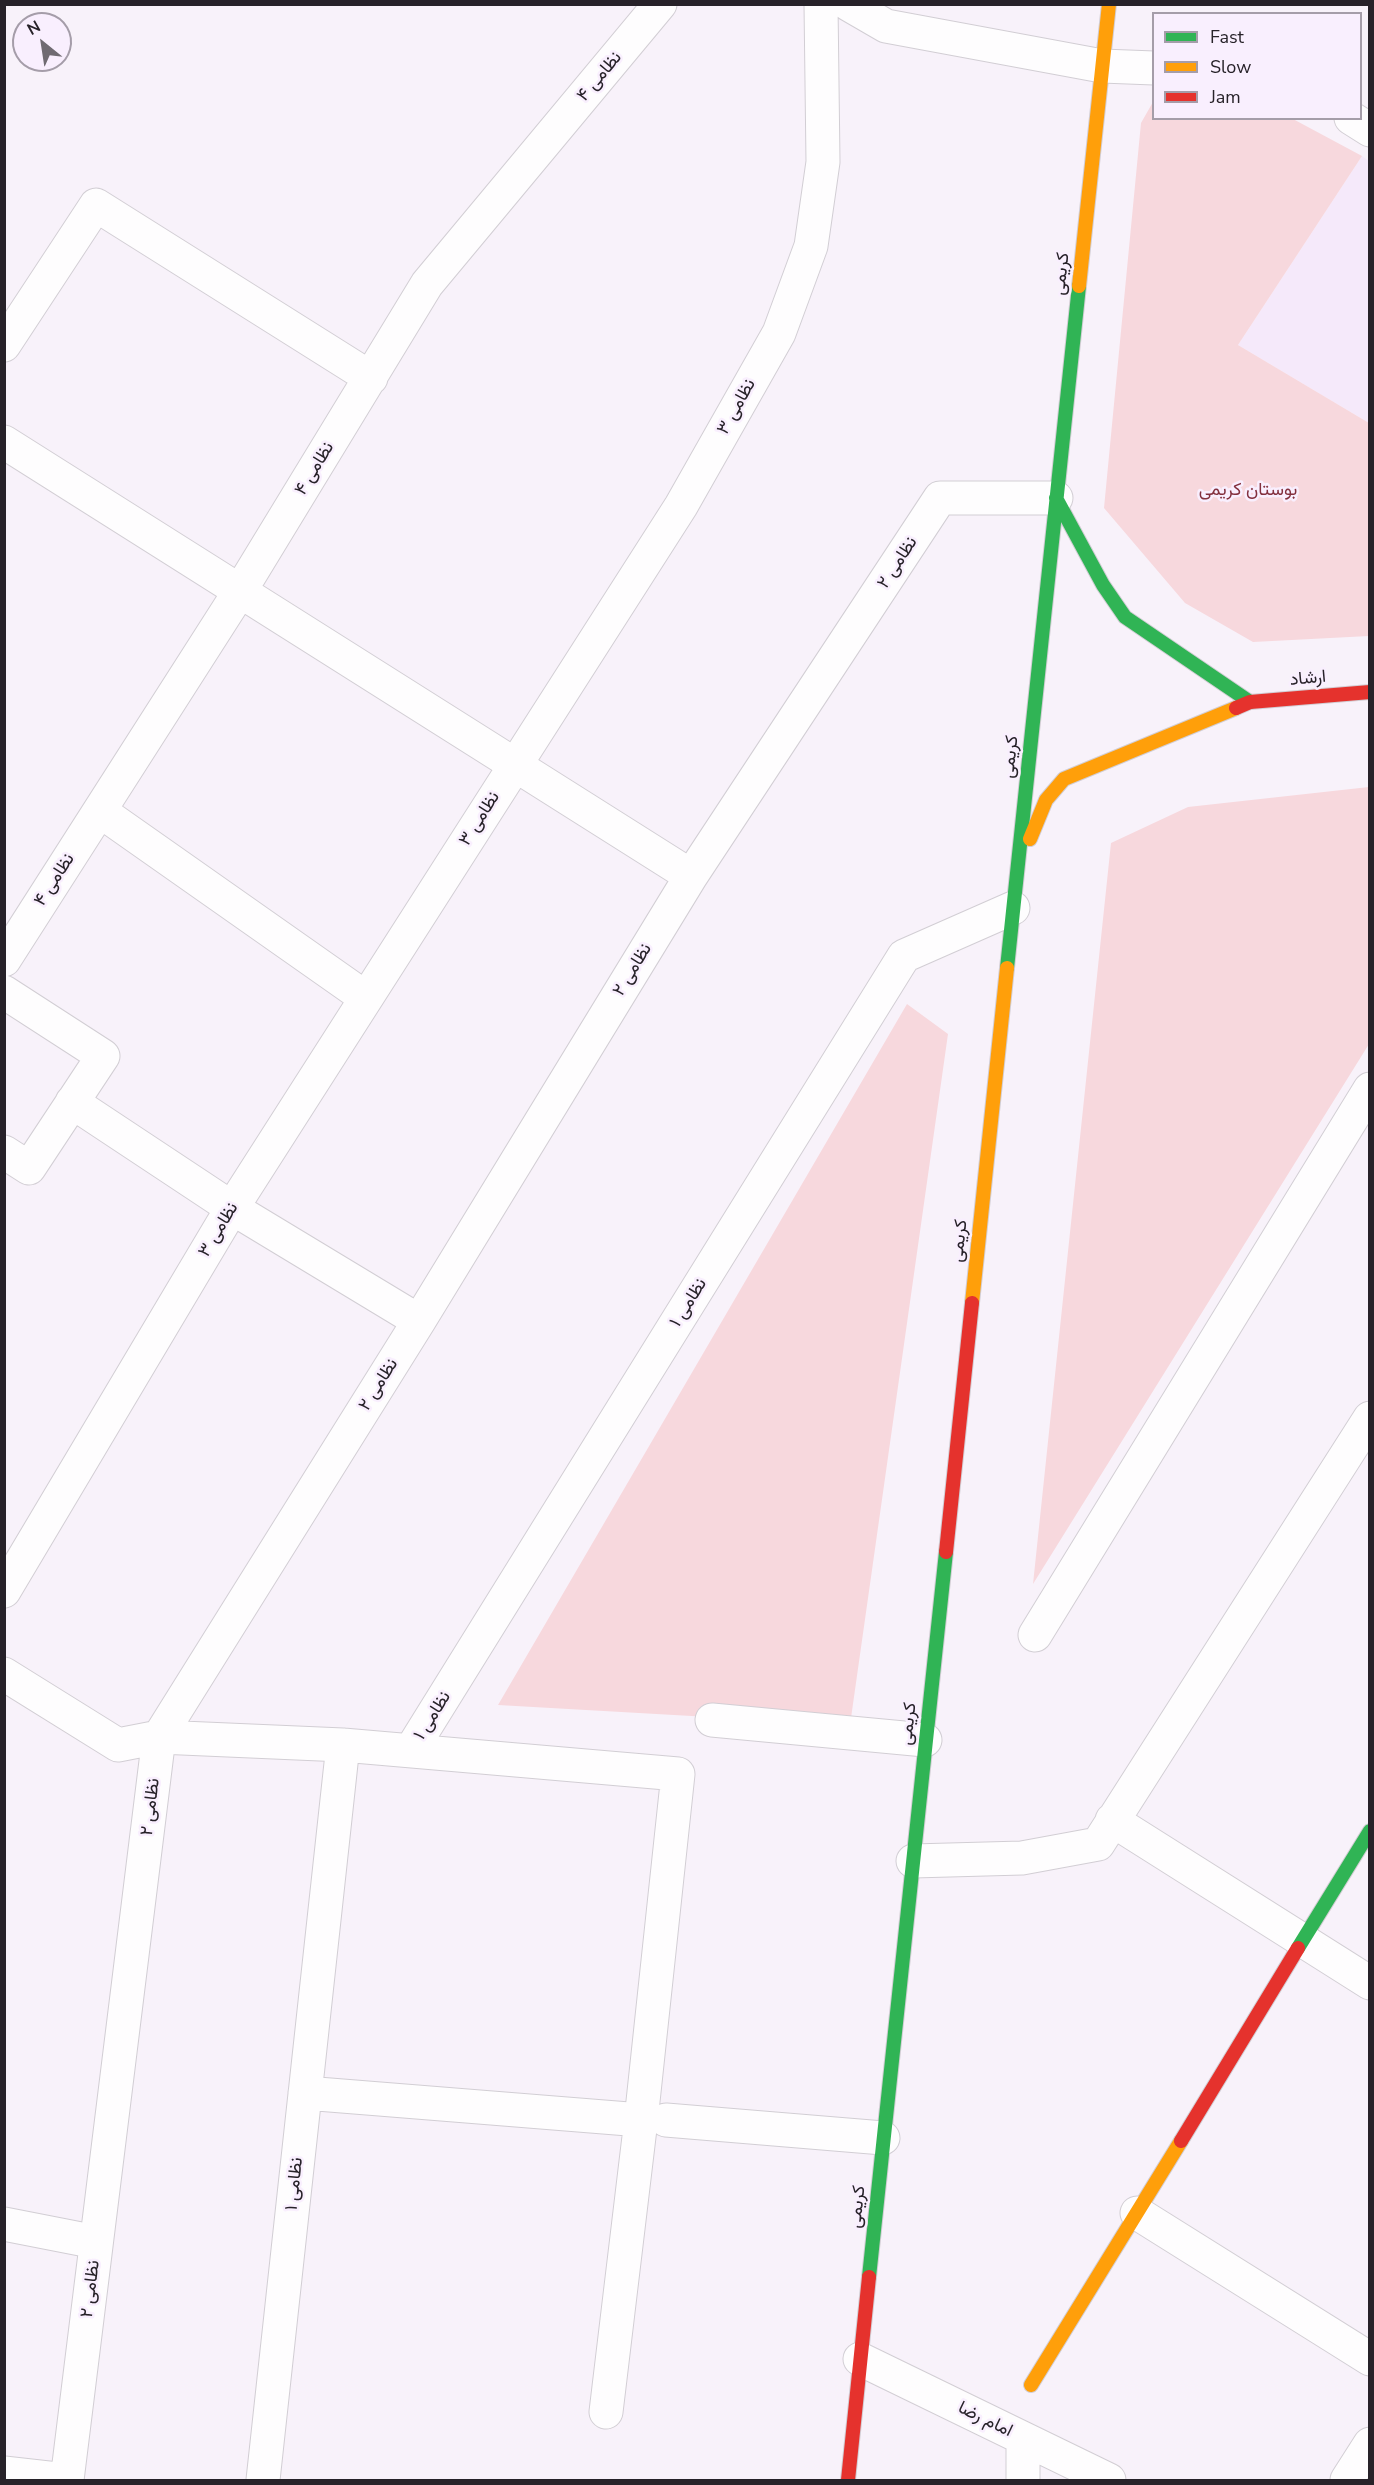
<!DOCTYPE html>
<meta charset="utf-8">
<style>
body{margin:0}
#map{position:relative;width:1374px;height:2485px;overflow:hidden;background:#f8f2fa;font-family:"Nunito Sans",sans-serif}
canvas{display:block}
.frame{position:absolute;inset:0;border:6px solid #272229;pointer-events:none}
.legend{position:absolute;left:1152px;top:12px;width:210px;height:108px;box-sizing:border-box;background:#f9effe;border:2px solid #a59da9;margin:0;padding:8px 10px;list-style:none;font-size:18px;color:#272229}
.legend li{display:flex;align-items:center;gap:12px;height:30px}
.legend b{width:30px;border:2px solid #a59da9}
.north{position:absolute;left:12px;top:12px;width:60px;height:60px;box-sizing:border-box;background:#f9effe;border:2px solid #a59da9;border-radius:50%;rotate:330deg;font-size:16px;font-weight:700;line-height:24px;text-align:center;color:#272229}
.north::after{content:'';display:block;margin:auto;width:21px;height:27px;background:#706b72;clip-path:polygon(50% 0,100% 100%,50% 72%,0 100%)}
</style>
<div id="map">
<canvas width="1374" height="2485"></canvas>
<div class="frame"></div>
<ul class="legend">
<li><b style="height:8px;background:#30b455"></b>Fast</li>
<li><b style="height:8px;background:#ff9f0a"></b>Slow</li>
<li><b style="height:8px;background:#e5322d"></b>Jam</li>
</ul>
<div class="north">N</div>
</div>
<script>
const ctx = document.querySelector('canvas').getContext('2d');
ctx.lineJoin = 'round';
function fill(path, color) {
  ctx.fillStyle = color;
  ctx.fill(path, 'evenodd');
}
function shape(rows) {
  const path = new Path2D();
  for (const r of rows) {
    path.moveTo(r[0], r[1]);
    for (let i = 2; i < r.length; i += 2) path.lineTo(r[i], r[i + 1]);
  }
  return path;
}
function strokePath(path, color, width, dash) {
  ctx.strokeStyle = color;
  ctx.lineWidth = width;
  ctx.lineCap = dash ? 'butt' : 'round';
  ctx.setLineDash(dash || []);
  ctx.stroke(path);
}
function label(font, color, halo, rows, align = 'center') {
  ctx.font = font + ' "Nunito Sans",Vazirmatn,sans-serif';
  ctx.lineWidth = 5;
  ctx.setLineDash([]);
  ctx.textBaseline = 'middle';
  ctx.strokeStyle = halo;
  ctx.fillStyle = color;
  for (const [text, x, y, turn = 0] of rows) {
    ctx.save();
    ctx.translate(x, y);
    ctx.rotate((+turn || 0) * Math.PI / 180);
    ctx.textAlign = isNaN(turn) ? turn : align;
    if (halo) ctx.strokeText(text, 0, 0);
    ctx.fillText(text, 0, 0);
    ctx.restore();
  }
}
fill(shape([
 [1362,156,1369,161,1369,423,1238,345]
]), '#f5e9fa');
fill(shape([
 [1153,102,1154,118,1293,119,1362,156,1238,345,1369,423,1369,636,1253,642,1185,603,1104,508,1141,123],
 [1369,787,1369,1044,1033,1584,1111,843,1188,807],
 [907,1004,948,1034,850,1725,498,1705]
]), '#f7d8dd');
const street = shape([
 [848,4,886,26,1102,66,1154,68],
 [1351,118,1370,130],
 [4,345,96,205,371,378],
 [4,442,691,876],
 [100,811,366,998],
 [4,960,240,591,427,284,660,4],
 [4,992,103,1056,29,1168,4,1152],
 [72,1102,232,1208,419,1321],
 [4,1591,232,1208,681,506,779,333,811,246,823,162,821,4],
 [1035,1635,1370,1089],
 [4,1674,118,1745,159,1737,343,1745,678,1774,641,2120,606,2412],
 [712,1720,925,1740],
 [411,1750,904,956,1013,908],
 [1112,1820,1370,1983],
 [913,1861,1022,1858,1098,1844,1370,1418],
 [305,2093,641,2120],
 [666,2120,883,2138],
 [1137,2213,1370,2359],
 [4,2224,96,2242],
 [860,2359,1109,2480],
 [4,2473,66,2480],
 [67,2480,159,1737,419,1321,691,876,940,498,1056,498],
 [263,2480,343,1745],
 [1023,2480,1023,2439],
 [1347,2480,1370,2444]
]);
const fast = shape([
 [1056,498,1103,585,1125,617,1250,702],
 [1007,968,1079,286],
 [1298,1948,1370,1831],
 [869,2277,946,1552]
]);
const slow = shape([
 [1079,286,1109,4],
 [1030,839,1046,800,1064,779,1236,708],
 [972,1303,1007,968],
 [1031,2385,1181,2141]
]);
const jam = shape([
 [1236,708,1250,702,1370,692],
 [946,1552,972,1303],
 [1181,2141,1298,1948],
 [848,2480,869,2277]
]);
strokePath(street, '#d2ced4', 35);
strokePath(fast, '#d2ced4', 16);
strokePath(slow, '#d2ced4', 16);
strokePath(jam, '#d2ced4', 16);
strokePath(street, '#fefdfe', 33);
strokePath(fast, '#30b455', 14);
strokePath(slow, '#ff9f0a', 14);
strokePath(jam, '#e5322d', 14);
label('18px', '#272229', '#f9effe', [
 ["نظامی ۴",600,77,-50],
 ["کریمی",1062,274,-84],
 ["نظامی ۳",737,407,-61],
 ["نظامی ۴",315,469,-59],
 ["نظامی ۲",898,563,-57],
 ["ارشاد",1308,679,-5],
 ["کریمی",1011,757,-84],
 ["نظامی ۳",480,819,-58],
 ["نظامی ۴",55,880,-57],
 ["نظامی ۲",633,970,-59],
 ["نظامی ۳",219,1230,-59],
 ["کریمی",960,1241,-84],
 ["نظامی ۱",689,1303,-58],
 ["نظامی ۲",379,1385,-58],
 ["نظامی ۱",433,1716,-58],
 ["کریمی",909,1724,-84],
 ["نظامی ۲",151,1807,-83],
 ["نظامی ۱",295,2184,-84],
 ["کریمی",858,2207,-84],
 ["نظامی ۲",91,2289,-83],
 ["امام رضا",985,2420,26]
]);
label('18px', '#83303e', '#f9effe', [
 ["بوستان کریمی",1248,491]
]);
</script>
